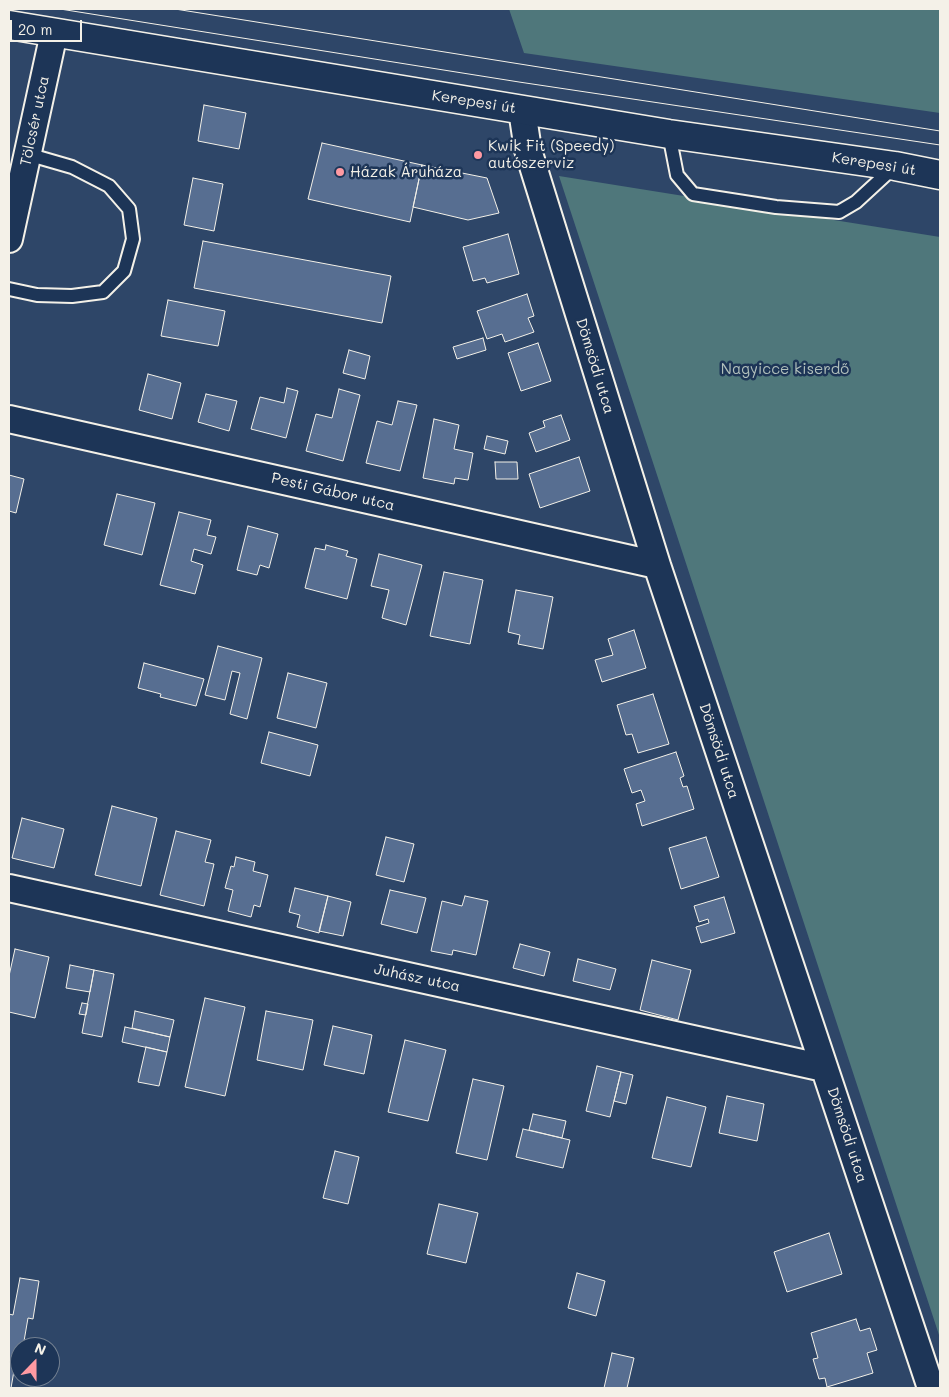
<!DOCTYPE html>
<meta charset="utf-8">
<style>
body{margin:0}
#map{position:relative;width:949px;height:1397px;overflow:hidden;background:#2e4668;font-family:Mali,sans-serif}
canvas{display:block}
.frame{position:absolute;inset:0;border:10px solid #f4f1e8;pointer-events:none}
.north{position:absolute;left:10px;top:1337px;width:50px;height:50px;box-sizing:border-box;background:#1d3557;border:1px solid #738091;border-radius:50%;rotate:22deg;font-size:14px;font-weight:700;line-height:20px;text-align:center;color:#f4f1e8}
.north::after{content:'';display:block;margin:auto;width:18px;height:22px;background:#ff9aa2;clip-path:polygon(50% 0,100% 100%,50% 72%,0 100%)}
.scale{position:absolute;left:10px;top:20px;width:72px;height:22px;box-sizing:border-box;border:2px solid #f4f1e8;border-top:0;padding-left:6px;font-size:15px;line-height:18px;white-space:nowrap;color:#f4f1e8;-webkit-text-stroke:4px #1d3557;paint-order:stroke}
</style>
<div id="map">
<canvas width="949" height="1397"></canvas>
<div class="frame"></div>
<div class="north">N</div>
<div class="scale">20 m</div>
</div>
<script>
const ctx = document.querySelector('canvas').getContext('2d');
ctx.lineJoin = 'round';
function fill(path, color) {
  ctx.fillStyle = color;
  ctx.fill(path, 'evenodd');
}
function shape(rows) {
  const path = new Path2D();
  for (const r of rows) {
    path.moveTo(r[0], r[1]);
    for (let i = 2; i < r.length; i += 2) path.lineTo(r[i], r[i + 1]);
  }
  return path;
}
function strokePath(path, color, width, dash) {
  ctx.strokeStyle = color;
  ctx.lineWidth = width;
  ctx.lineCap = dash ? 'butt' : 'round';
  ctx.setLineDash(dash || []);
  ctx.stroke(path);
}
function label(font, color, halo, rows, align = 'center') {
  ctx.font = font + ' Mali,sans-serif';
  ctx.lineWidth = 5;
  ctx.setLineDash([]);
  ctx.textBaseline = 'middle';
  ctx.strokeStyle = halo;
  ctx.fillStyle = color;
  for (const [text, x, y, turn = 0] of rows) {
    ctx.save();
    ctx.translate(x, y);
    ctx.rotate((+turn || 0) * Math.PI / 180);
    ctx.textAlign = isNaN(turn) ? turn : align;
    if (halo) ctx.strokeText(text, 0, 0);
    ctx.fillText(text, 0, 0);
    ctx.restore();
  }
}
fill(shape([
 [509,9,940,9,940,113,524,53],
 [559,176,940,237,940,1338]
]), '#4f777b');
const building = shape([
 [204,105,246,113,239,149,198,141,204,105],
 [322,143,422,165,410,222,308,199,322,143],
 [422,165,487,178,499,213,468,220,413,207,422,165],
 [193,178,223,184,214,231,184,225,193,178],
 [508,234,519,274,487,283,485,278,473,281,463,247,508,234],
 [203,241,391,276,382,323,194,288,203,241],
 [527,294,534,316,528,318,534,332,505,342,502,334,487,339,477,311,527,294],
 [168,300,225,311,218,346,161,336,168,300],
 [483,338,486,350,457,359,453,347,483,338],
 [538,343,551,381,521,391,508,353,538,343],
 [349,350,370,356,365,379,343,373,349,350],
 [148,374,181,383,172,419,139,410,148,374],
 [287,388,298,391,286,438,251,429,260,397,284,403,287,388],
 [339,389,360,395,343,461,306,451,316,414,332,418,339,389],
 [206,394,237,401,229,431,198,422,206,394],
 [398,401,417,405,400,471,366,463,377,421,392,425,398,401],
 [561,415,570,440,536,452,529,433,545,427,543,421,561,415],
 [434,419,459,425,454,449,473,453,468,480,455,478,454,484,423,478,434,419],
 [487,436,508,441,505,454,484,449,487,436],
 [579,457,590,491,540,508,529,474,579,457],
 [495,462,517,462,518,479,496,479,495,462],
 [9,475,24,479,16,513,9,511,9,475],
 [117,494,155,503,142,555,104,545,117,494],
 [179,512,211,520,207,535,216,537,211,554,194,549,191,561,203,565,195,594,160,585,179,512],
 [248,526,278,534,269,568,260,565,257,575,237,570,248,526],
 [326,545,348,551,346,556,357,559,347,599,305,588,315,548,325,550,326,545],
 [379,554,422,565,406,625,382,618,389,590,371,586,379,554],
 [444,572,483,580,470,644,430,636,444,572],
 [516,590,553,597,543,649,518,644,520,635,508,632,516,590],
 [634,630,646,668,602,682,595,660,613,655,608,639,634,630],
 [218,646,262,658,247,719,230,714,240,673,232,671,225,700,205,695,218,646],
 [144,663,204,679,196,706,160,697,161,694,138,688,144,663],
 [288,673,327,683,316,728,277,718,288,673],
 [653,694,669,744,638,753,632,734,626,735,617,705,653,694],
 [269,732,318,745,310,776,261,763,269,732],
 [676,752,684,776,680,778,683,787,687,786,694,809,642,826,636,804,645,801,641,790,632,793,624,769,676,752],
 [112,806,157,818,141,886,95,875,112,806],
 [22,818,64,829,54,868,12,858,22,818],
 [176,831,211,840,205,862,214,864,204,906,160,895,176,831],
 [386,837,414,844,404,882,376,875,386,837],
 [706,837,719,877,681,889,669,848,706,837],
 [236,857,255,862,253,871,268,875,260,907,254,905,251,917,228,911,233,890,225,888,231,866,234,867,236,857],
 [295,888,328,896,319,933,297,927,300,915,289,912,295,888],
 [390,890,426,898,417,933,381,924,390,890],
 [328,896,351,902,343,936,319,931,328,896],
 [465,896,488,901,476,955,453,950,452,955,431,951,442,901,462,906,465,896],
 [724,897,735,933,701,943,696,927,709,923,708,919,699,922,694,906,724,897],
 [520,944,550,952,544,976,513,968,520,944],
 [15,949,49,957,35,1018,9,1012,9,976,15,949],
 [578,959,616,969,610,990,573,981,578,959],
 [652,960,691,970,678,1020,640,1010,652,960],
 [70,965,94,970,90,992,66,988,70,965],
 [94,970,114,974,102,1037,82,1033,94,970],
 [205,998,245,1007,225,1096,185,1087,205,998],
 [82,1003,88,1004,86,1015,79,1014,82,1003],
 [135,1011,174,1020,170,1037,132,1028,135,1011],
 [266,1011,313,1020,303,1070,257,1060,266,1011],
 [333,1026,372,1035,364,1074,324,1065,333,1026],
 [125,1027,170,1037,167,1052,122,1042,125,1027],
 [405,1040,446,1050,428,1121,388,1112,405,1040],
 [146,1047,167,1052,159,1086,138,1082,146,1047],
 [597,1066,621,1072,610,1117,586,1111,597,1066],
 [621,1072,633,1075,626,1104,614,1101,621,1072],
 [473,1079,504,1086,487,1160,456,1153,473,1079],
 [727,1096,764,1104,757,1141,719,1133,727,1096],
 [667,1097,706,1107,691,1167,652,1158,667,1097],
 [533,1114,566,1121,562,1138,529,1130,533,1114],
 [523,1129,570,1140,563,1168,516,1157,523,1129],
 [335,1151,359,1157,348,1204,323,1198,335,1151],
 [439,1204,478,1213,466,1263,427,1254,439,1204],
 [829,1233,842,1274,787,1292,774,1252,829,1233],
 [577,1273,605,1281,596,1316,568,1308,577,1273],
 [20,1278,39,1281,33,1319,28,1318,23,1347,20,1347,19,1366,15,1365,11,1388,9,1388,9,1314,13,1315,20,1278],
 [856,1319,860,1331,870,1328,877,1350,867,1353,873,1373,827,1387,825,1378,819,1379,813,1359,818,1358,811,1333,856,1319],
 [612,1353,634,1358,627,1388,604,1388,612,1353]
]);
fill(building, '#576e91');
strokePath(building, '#f4f1e8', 1);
const service = shape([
 [669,134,677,175,693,194,776,207,839,212,856,202,894,167],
 [9,289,37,295,72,296,103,292,124,271,133,239,129,209,109,186,72,167,27,154]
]);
const minor = shape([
 [522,110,528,150,657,565,931,1388],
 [9,239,54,33],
 [9,419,657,565],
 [9,888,824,1068]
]);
const primary = shape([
 [9,25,669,134,895,166,940,175]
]);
strokePath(service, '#f4f1e8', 16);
strokePath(minor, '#f4f1e8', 30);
strokePath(primary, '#f4f1e8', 31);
strokePath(service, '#1d3557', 12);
strokePath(minor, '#1d3557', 26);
strokePath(primary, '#1d3557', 28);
strokePath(shape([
 [60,9,519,82,940,145],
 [175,9,940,131]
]), '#f4f1e8', 1);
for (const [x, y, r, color] of [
 [478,155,5,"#ff9aa2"],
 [340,172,5,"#ff9aa2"]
]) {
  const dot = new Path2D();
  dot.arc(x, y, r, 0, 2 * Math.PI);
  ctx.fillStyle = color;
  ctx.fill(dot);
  strokePath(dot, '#1d3557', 2);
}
label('15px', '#f4f1e8', '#1d3557', [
 ["Kerepesi út",474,102,9],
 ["Tölcsér utca",35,121,-78],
 ["Kerepesi út",874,164,9],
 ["Dömsödi utca",595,366,73],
 ["Pesti Gábor utca",333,492,13],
 ["Dömsödi utca",719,751,72],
 ["Juhász utca",417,978,12],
 ["Dömsödi utca",847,1135,72]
]);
label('15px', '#f4f1e8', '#1d3557', [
 ["Kwik Fit (Speedy)",488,146],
 ["autószerviz",488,163],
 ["Házak Áruháza",350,172]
], 'left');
label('15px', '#b2c0bc', '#1d3557', [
 ["Nagyicce kiserdő",785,369]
]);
</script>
